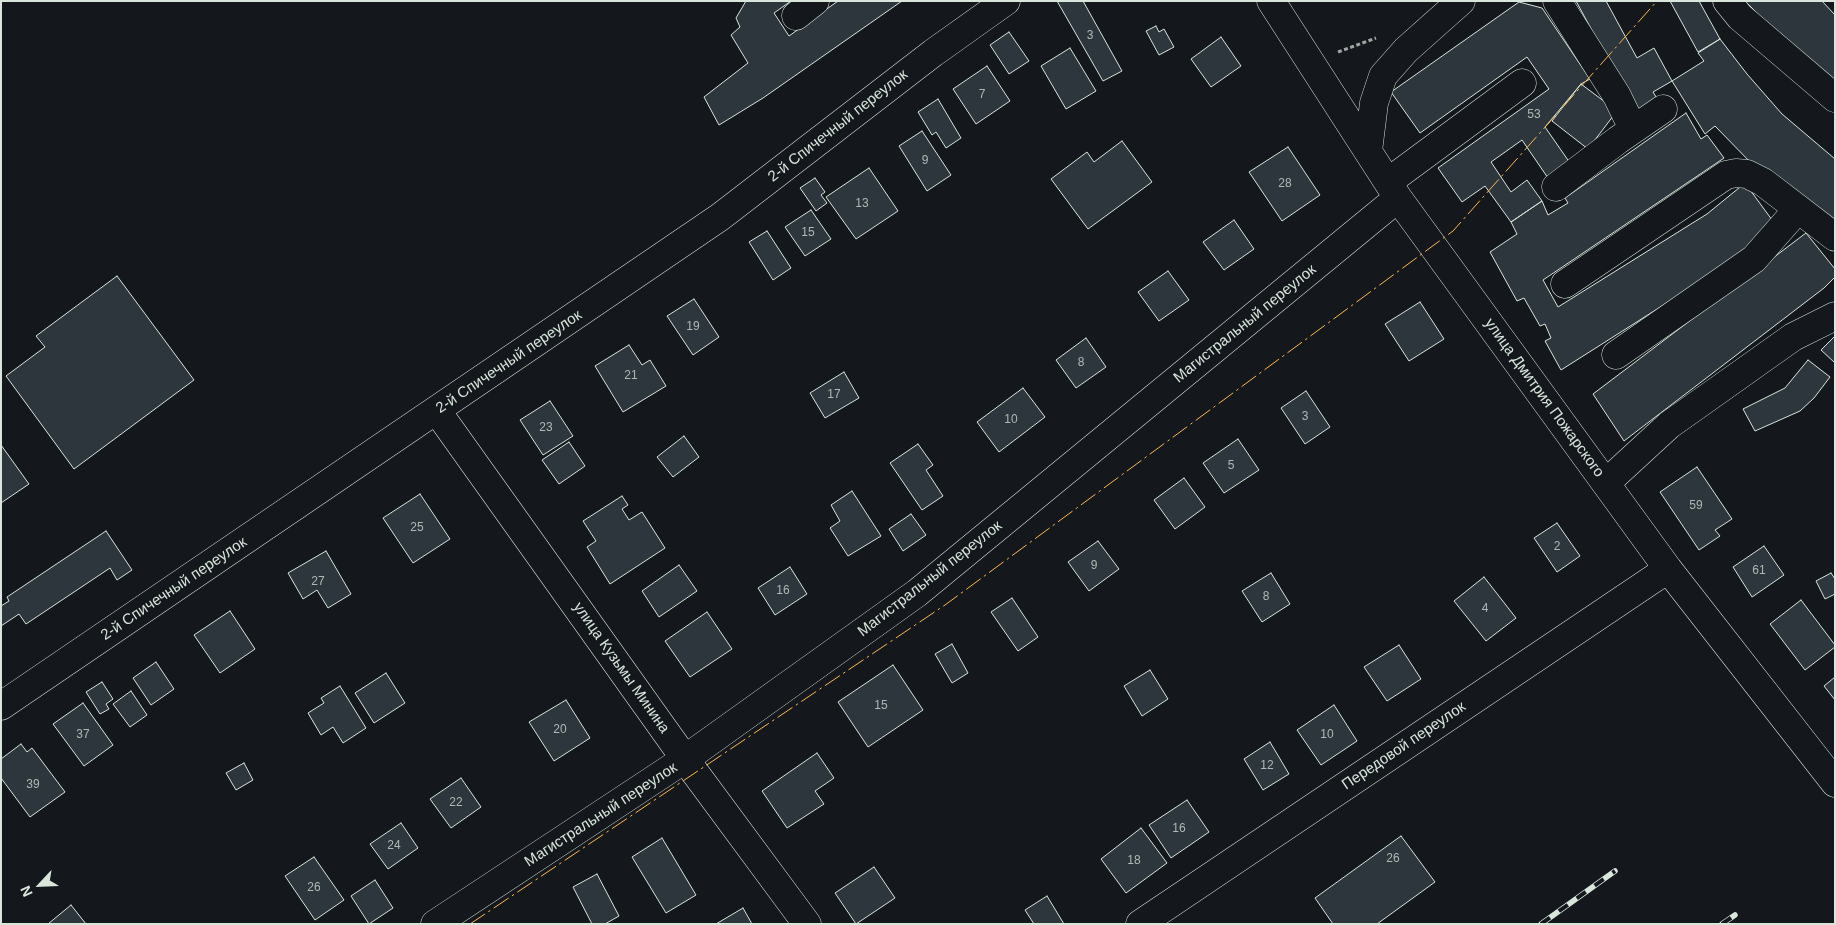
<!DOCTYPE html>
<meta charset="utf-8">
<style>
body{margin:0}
#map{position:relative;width:1836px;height:925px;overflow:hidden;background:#14181c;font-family:Helvetica,sans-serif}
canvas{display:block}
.frame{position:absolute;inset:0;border:2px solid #d8e6dc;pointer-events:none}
.north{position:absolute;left:15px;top:860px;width:50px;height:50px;-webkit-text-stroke:4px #14181c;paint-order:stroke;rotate:245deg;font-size:14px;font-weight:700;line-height:20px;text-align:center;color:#d8e6dc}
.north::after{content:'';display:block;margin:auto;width:18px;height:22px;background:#d8e6dc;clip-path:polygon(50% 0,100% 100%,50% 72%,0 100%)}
</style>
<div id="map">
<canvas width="1836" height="925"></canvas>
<div class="frame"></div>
<div class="north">N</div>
</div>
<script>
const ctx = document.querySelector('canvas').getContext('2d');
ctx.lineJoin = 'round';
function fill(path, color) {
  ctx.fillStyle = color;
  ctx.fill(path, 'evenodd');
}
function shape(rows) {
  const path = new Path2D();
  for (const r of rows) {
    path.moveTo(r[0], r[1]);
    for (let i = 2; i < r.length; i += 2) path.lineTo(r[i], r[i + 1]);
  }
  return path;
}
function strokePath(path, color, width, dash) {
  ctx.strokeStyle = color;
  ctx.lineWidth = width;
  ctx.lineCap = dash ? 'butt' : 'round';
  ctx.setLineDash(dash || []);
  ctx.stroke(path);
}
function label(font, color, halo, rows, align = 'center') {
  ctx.font = font + ' Helvetica,sans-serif';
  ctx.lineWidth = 4;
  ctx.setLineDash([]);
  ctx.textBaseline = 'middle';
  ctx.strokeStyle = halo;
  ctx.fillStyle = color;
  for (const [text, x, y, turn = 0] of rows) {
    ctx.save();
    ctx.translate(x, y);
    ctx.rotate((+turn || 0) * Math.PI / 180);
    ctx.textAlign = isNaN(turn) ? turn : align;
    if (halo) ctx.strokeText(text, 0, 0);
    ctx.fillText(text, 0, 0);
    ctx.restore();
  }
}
const building = shape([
 [746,1,791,1,774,13,789,36,838,1,902,1,763,98,719,125,704,97,748,63,731,35,740,27,736,18,746,1],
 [1057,1,1083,1,1122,71,1103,81,1057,1],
 [1576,1,1606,1,1637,58,1654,48,1672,81,1653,92,1658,100,1636,112,1576,1],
 [1670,1,1699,1,1720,39,1698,52,1670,1],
 [1745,1,1822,1,1835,15,1835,85,1790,46,1745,1],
 [1519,2,1542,8,1590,79,1581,84,1545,127,1570,163,1548,178,1522,140,1491,162,1511,192,1527,180,1542,201,1511,222,1485,186,1462,202,1438,168,1549,89,1527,57,1420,133,1391,92,1519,2],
 [1156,26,1159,32,1164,29,1174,47,1159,55,1146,31,1156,26],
 [1009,32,1029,61,1009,74,990,45,1009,32],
 [1221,37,1241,66,1211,87,1191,59,1221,37],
 [1720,39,1747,74,1782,114,1835,159,1835,229,1755,167,1715,126,1705,134,1672,81,1704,61,1698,53,1720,39],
 [1070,48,1096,91,1066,109,1041,66,1070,48],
 [987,66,1010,101,976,124,953,89,987,66],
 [1581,84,1617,111,1588,149,1552,121,1581,84],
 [938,99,961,138,946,148,936,132,932,135,918,112,938,99],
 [1686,113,1701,139,1707,135,1724,158,1543,280,1558,307,1707,214,1745,183,1775,224,1747,252,1561,370,1545,341,1551,338,1545,324,1540,326,1524,298,1517,301,1490,252,1517,234,1511,222,1542,201,1548,215,1568,203,1565,198,1686,113],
 [922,131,951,175,927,191,899,146,922,131],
 [1122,141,1152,182,1088,229,1051,179,1087,152,1094,162,1122,141],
 [1288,147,1320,195,1282,221,1249,172,1288,147],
 [869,168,898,211,856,239,826,197,869,168],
 [815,178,825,192,821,195,827,203,816,211,800,188,815,178],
 [811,210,831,239,805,256,785,227,811,210],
 [1234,220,1254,249,1224,270,1203,242,1234,220],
 [767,231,791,268,773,280,749,242,767,231],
 [1806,233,1835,269,1835,277,1824,288,1624,441,1593,394,1806,233],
 [1168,271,1189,300,1159,321,1138,292,1168,271],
 [117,276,194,380,74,469,6,376,45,347,36,336,117,276],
 [694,299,719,337,693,355,667,316,694,299],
 [1420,302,1444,339,1409,361,1385,324,1420,302],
 [1835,336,1835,363,1821,350,1835,336],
 [1086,338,1106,367,1076,388,1056,360,1086,338],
 [629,345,642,365,650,360,666,386,623,412,595,366,629,345],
 [1808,360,1830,377,1814,398,1800,411,1755,431,1743,409,1785,388,1808,360],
 [844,372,859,398,825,418,810,393,844,372],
 [1023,388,1045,417,999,452,977,422,1023,388],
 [1306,391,1330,427,1305,444,1281,408,1306,391],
 [550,401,573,436,543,455,520,420,550,401],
 [684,436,699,457,673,477,657,457,684,436],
 [1238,439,1259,470,1224,493,1203,463,1238,439],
 [569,442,585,466,559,484,542,460,569,442],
 [918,444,933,465,926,470,943,496,922,510,890,463,918,444],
 [1,445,29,484,1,503,1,445],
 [1697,467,1732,519,1715,530,1720,536,1699,550,1660,492,1697,467],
 [1184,478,1205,507,1175,529,1154,500,1184,478],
 [852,491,881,536,848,556,830,528,840,521,831,505,852,491],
 [420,494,450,539,413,563,383,518,420,494],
 [622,496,628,505,622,509,629,520,642,512,665,548,610,584,587,547,596,541,583,521,622,496],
 [911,514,926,535,903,551,889,529,911,514],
 [1557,523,1580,556,1557,572,1534,538,1557,523],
 [106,531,132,570,117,580,110,568,26,624,19,614,1,626,1,606,9,601,7,597,106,531],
 [1098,541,1119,569,1089,591,1068,562,1098,541],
 [1764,546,1784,575,1752,597,1733,567,1764,546],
 [326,551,351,594,328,608,317,590,303,599,288,573,326,551],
 [679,565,697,591,659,617,642,591,679,565],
 [790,567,807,594,775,615,758,588,790,567],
 [1271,573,1290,604,1262,622,1242,591,1271,573],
 [1831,573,1835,579,1835,594,1825,599,1816,581,1831,573],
 [1484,577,1516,618,1486,641,1454,601,1484,577],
 [1012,598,1038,637,1018,651,991,612,1012,598],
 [1801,600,1835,645,1835,647,1805,670,1770,624,1801,600],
 [230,611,255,649,220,673,194,635,230,611],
 [707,612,732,649,690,677,665,641,707,612],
 [952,644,968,673,952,683,935,654,952,644],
 [1399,645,1421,679,1387,701,1364,667,1399,645],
 [156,662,174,689,151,705,133,678,156,662],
 [893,665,923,710,868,747,838,702,893,665],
 [1150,670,1168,699,1142,716,1124,686,1150,670],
 [386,673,405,703,374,723,355,693,386,673],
 [1835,677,1835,700,1824,686,1835,677],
 [102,682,113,699,106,704,109,709,100,714,86,692,102,682],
 [340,686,366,728,343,743,333,727,321,735,308,713,324,703,321,698,340,686],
 [131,691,147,715,130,727,113,704,131,691],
 [566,700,590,738,554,761,529,722,566,700],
 [83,703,113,745,84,766,53,724,83,703],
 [1334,705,1357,741,1321,765,1297,730,1334,705],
 [1270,742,1289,774,1263,790,1244,759,1270,742],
 [21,744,27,752,32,748,65,792,30,817,1,778,1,759,21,744],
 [817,753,834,778,815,791,824,804,787,828,762,791,817,753],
 [244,763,253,780,236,790,226,773,244,763],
 [461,778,481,807,451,828,430,799,461,778],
 [1187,800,1209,832,1171,858,1149,825,1187,800],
 [401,823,418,848,388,869,370,844,401,823],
 [1141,828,1167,863,1126,893,1101,859,1141,828],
 [1401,836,1435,882,1377,924,1333,924,1315,898,1401,836],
 [662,838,696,895,666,913,632,857,662,838],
 [314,857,344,900,315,920,285,876,314,857],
 [874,867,895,898,856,924,835,893,874,867],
 [597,874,619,916,605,924,592,924,573,887,597,874],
 [375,880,393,908,369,924,351,896,375,880],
 [1047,896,1064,924,1034,924,1025,910,1047,896],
 [71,905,86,924,48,924,71,905],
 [743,908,752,924,716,924,743,908]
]);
fill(building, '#2c363c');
strokePath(building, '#d8e6dc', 1);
const minor = shape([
 [1271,1,1398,198,1668,569,1835,783],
 [1557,1,1617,96,1633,129],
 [1727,1,1740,17,1835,98],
 [796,16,815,1],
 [1368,151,1374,103,1383,76,1406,50,1461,1],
 [1388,182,1522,83],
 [1556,187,1618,140,1663,109],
 [1565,284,1726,175,1736,173,1747,174,1763,182,1835,237],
 [1616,355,1754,259,1798,209],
 [437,411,685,759,807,924],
 [1606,483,1669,425,1793,337,1835,316],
 [1,706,720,217,933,53,1006,1],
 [435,924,685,759,917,593,1398,198],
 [1140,924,1668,569]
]);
strokePath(minor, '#d8e6dc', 29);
strokePath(shape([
 [1338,52,1376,38]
]), '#9da8a2', 3, [4, 2.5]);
strokePath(minor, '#14181c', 28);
const rail = shape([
 [1541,924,1615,871],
 [1722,924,1735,915]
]);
strokePath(rail, '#d8e6dc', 5.5);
strokePath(rail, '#14181c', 4, [11]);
strokePath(shape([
 [470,924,945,605,1453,231,1657,1]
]), '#ffb74d', 1, [18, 4, 2.5, 4]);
label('12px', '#adbab4', null, [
 ["3",1090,36],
 ["7",982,95],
 ["53",1534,115],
 ["9",925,161],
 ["28",1285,184],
 ["13",862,204],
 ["15",808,233],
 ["19",693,327],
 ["8",1081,363],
 ["21",631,376],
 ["17",834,395],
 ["3",1305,417],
 ["10",1011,420],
 ["23",546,428],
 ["5",1231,466],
 ["59",1696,506],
 ["25",417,528],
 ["2",1557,547],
 ["9",1094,566],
 ["61",1759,571],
 ["27",318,582],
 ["16",783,591],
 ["8",1266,597],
 ["4",1485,609],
 ["15",881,706],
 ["20",560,730],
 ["37",83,735],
 ["10",1327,735],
 ["12",1267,766],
 ["39",33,785],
 ["22",456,803],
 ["16",1179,829],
 ["24",394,846],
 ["26",1393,859],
 ["18",1134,861],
 ["26",314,888]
]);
label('15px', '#d8e6dc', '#14181c', [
 ["2-й Спичечный переулок",838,126,-38],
 ["Магистральный переулок",1245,324,-39],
 ["2-й Спичечный переулок",509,362,-34],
 ["улица Дмитрия Пожарского",1544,398,54],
 ["Магистральный переулок",930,579,-38],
 ["2-й Спичечный переулок",174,589,-34],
 ["улица Кузьмы Минина",621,668,55],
 ["Передовой переулок",1404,746,-34],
 ["Магистральный переулок",601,815,-33]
]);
</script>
